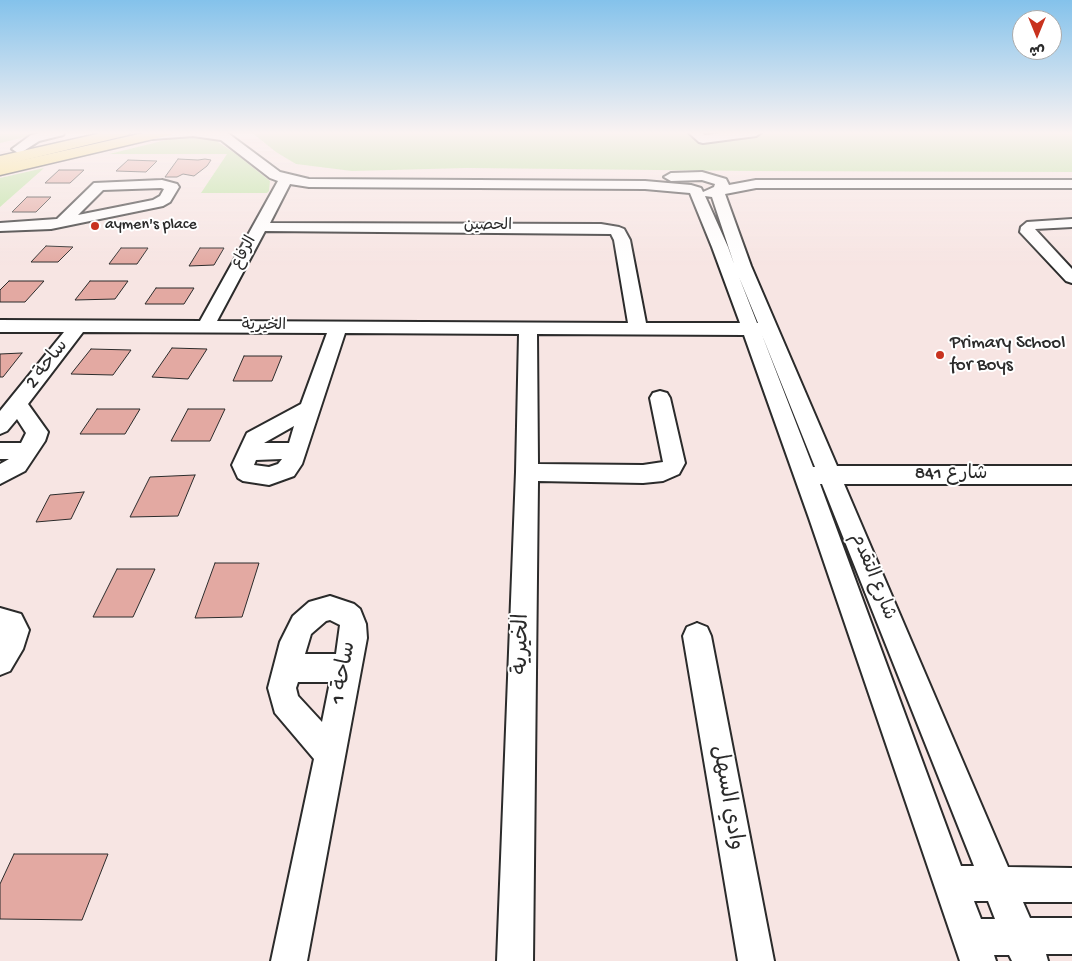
<!DOCTYPE html>
<meta charset="utf-8">
<style>
body{margin:0}
#map{position:relative;width:1072px;height:961px;overflow:hidden;background:#f7e5e3;font-family:"Gochi Hand","Playpen Sans Arabic",sans-serif}
canvas{display:block}
.north{position:absolute;left:1012px;top:10px;width:50px;height:50px;box-sizing:border-box;background:#fff;border:1px solid #aaa;border-radius:50%;rotate:180deg;font-size:14px;font-weight:700;line-height:20px;text-align:center;color:#2b2b2b}
.north::after{content:'';display:block;margin:auto;width:18px;height:22px;background:#c8321e;clip-path:polygon(50% 0,100% 100%,50% 72%,0 100%)}
</style>
<div id="map">
<canvas width="1072" height="961"></canvas>
<div class="north">ش</div>
</div>
<script>
const ctx = document.querySelector('canvas').getContext('2d');
ctx.lineJoin = 'round';
function fill(path, color) {
  ctx.fillStyle = color;
  ctx.fill(path, 'evenodd');
}
function shape(rows) {
  const path = new Path2D();
  for (const r of rows) {
    path.moveTo(r[0], r[1]);
    for (let i = 2; i < r.length; i += 2) path.lineTo(r[i], r[i + 1]);
  }
  return path;
}
function strokePath(path, color, width, dash) {
  ctx.strokeStyle = color;
  ctx.lineWidth = width;
  ctx.lineCap = dash ? 'butt' : 'round';
  ctx.setLineDash(dash || []);
  ctx.stroke(path);
}
function label(font, color, halo, rows, align = 'center') {
  ctx.font = font + ' "Gochi Hand","Playpen Sans Arabic",sans-serif';
  ctx.lineWidth = 4;
  ctx.setLineDash([]);
  ctx.textBaseline = 'middle';
  ctx.strokeStyle = halo;
  ctx.fillStyle = color;
  for (const [text, x, y, turn = 0] of rows) {
    ctx.save();
    ctx.translate(x, y);
    ctx.rotate((+turn || 0) * Math.PI / 180);
    ctx.textAlign = isNaN(turn) ? turn : align;
    if (halo) ctx.strokeText(text, 0, 0);
    ctx.fillText(text, 0, 0);
    ctx.restore();
  }
}
fill(shape([
 [0,132,49,132,0,143],
 [251,132,1072,132,1072,172,752,171,467,168,352,171,296,164,276,152],
 [198,136,215,140,236,154,270,181,269,191,267,193,201,193,227,154,109,154,178,137],
 [44,168,43,169,0,207,0,178]
]), '#bbe39f');
const building = shape([
 [178,159,198,160,205,159,211,160,207,166,194,176,183,174,177,177,165,177,178,159],
 [128,160,157,161,146,172,116,171,128,160],
 [59,170,84,170,70,183,45,183,59,170],
 [27,197,51,197,36,212,12,212,27,197],
 [46,246,73,247,58,262,31,262,46,246],
 [121,248,148,248,137,264,109,264,121,248],
 [200,248,224,248,214,265,189,266,200,248],
 [9,281,44,281,25,302,0,302,0,290,9,281],
 [90,281,128,281,115,299,75,300,90,281],
 [156,288,194,288,184,304,145,304,156,288],
 [172,348,207,349,188,379,152,377,172,348],
 [91,349,131,350,113,375,71,374,91,349],
 [22,353,3,377,0,377,0,354,22,353],
 [244,356,282,356,272,381,233,381,244,356],
 [97,409,140,409,125,434,80,434,97,409],
 [188,409,225,409,210,441,171,441,188,409],
 [195,475,178,516,130,517,150,477,195,475],
 [84,492,71,519,36,522,50,495,84,492],
 [215,563,259,563,242,617,195,618,215,563],
 [117,569,155,569,133,617,93,617,117,569],
 [14,854,108,854,82,920,0,919,0,884,14,854]
]);
fill(building, '#e3a9a2');
strokePath(building, '#2b2b2b', 1);
const minor = shape([
 [46,132,65,132,63,135,39,141,22,152,18,153,12,149,31,135,46,132],
 [148,132,221,132,229,134,280,172,309,179,645,181,691,185,701,188,703,192,714,187,715,184,702,180,671,181,664,177,671,173,702,172,726,179,729,185,756,180,1072,180,1072,188,756,188,725,194,751,266,837,466,1072,466,1072,484,844,484,1008,867,1072,868,1072,902,1023,902,1030,918,1072,918,1072,954,1046,954,1048,961,1012,961,1009,955,994,955,996,961,960,961,809,518,744,335,537,334,538,464,643,465,663,462,650,398,653,393,660,391,667,393,670,398,685,463,679,474,663,481,643,483,538,481,533,961,497,961,516,472,519,334,345,333,302,464,294,476,269,485,243,481,238,478,232,465,247,433,301,404,327,333,83,332,28,404,48,432,45,441,25,471,0,484,0,464,9,459,0,459,0,443,21,443,26,433,17,419,7,431,0,434,0,411,64,332,0,332,0,320,200,321,278,181,270,178,221,140,193,136,152,139,146,135,148,132],
 [290,184,309,187,645,189,690,193,712,247,740,323,646,323,630,240,624,229,619,227,601,224,270,223,290,184],
 [705,196,712,197,734,264,728,247,705,196],
 [265,231,611,234,614,240,628,323,217,321,265,231],
 [739,277,758,323,757,323,739,277],
 [762,335,815,467,813,467,762,335],
 [294,426,289,443,264,443,294,426],
 [282,459,278,464,269,467,254,465,256,460,282,459],
 [820,484,822,484,974,866,961,866,820,484],
 [974,901,988,901,995,919,981,919,974,901],
 [688,132,701,132,705,135,731,132,762,132,756,136,703,143,699,142,688,132],
 [162,180,177,184,179,187,170,202,163,206,51,229,0,231,0,223,57,219,94,183,162,180],
 [161,188,164,189,160,196,153,200,78,215,103,190,161,188],
 [1072,219,1072,227,1035,229,1072,269,1072,283,1066,281,1020,232,1021,227,1027,222,1072,219],
 [330,596,354,604,360,609,366,624,367,638,307,961,271,961,314,759,275,713,268,688,280,642,293,616,309,602,330,596],
 [330,620,340,625,336,654,305,654,311,634,326,621,330,620],
 [298,682,330,682,322,722,298,696,296,688,298,682],
 [0,608,21,614,29,630,23,649,10,671,0,675,0,608],
 [697,623,707,627,711,636,774,961,738,961,683,636,687,627,697,623]
]);
const major = shape([
 [148,132,173,132,171,135,166,136,0,175,0,165,148,132]
]);
const highway = shape([
 [106,132,130,132,128,135,0,166,0,156,106,132]
]);
strokePath(minor, '#2b2b2b', 4);
strokePath(major, '#2b2b2b', 3);
strokePath(highway, '#2b2b2b', 3);
fill(minor, '#fff');
fill(major, '#f8e281');
fill(highway, '#f8e281');
const sky = ctx.createLinearGradient(0, 0, 0, 266);
sky.addColorStop(0, '#84c2eb');
sky.addColorStop(0.5, '#fbf3f2');
sky.addColorStop(1, '#fbf3f200');
ctx.fillStyle = sky;
ctx.fillRect(0, 0, 1072, 266);
for (const [x, y, r, color] of [
 [95,226,5,"#c8321e"],
 [940,355,5,"#c8321e"]
]) {
  const dot = new Path2D();
  dot.arc(x, y, r, 0, 2 * Math.PI);
  ctx.fillStyle = color;
  ctx.fill(dot);
  strokePath(dot, '#fff', 2);
}
label('16px', '#2b2b2b', '#fff', [
 ["aymen's place",105,226]
], 'left');
label('16px', '#2b2b2b', '#fff', [
 ["الحصين",488,227],
 ["الرفاع",245,253,-62],
 ["الخيرية",264,327]
]);
label('19px', '#2b2b2b', '#fff', [
 ["Primary School",950,344],
 ["for Boys",950,366]
], 'left');
label('19px', '#2b2b2b', '#fff', [
 ["ساحة 2",48,365,-52],
 ["شارع 841",951,475],
 ["شارع التقدم",872,577,68]
]);
label('22px', '#2b2b2b', '#fff', [
 ["الخيرية",523,644,-89],
 ["ساحة 1",345,673,-80],
 ["وادي السهل",726,798,80]
]);
</script>
